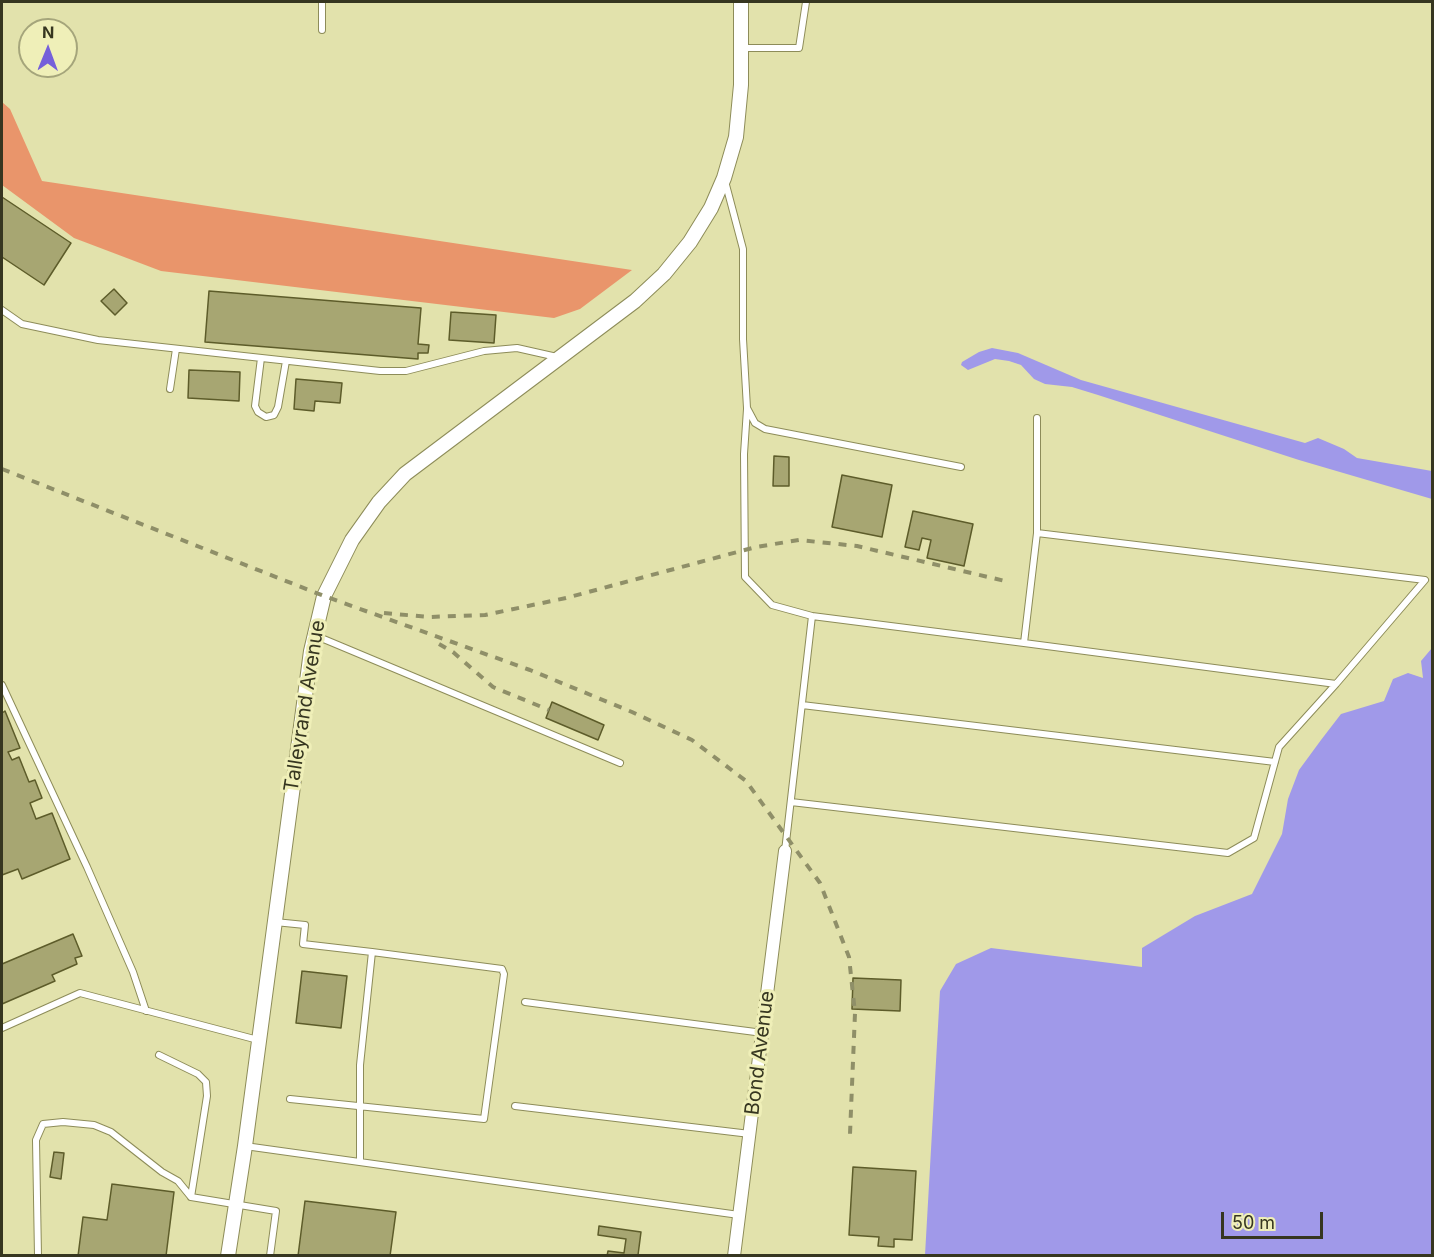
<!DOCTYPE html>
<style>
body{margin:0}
#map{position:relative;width:1434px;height:1257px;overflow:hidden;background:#e2e2ac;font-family:Inter,sans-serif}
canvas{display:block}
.frame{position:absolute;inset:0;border:3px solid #363620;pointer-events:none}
.north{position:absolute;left:18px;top:18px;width:60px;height:60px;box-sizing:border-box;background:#efefb8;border:2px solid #a5a57b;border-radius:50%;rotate:1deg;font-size:16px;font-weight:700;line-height:24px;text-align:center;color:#363620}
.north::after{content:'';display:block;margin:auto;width:21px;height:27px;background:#7560da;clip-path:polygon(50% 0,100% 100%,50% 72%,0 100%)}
.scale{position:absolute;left:1221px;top:1212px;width:102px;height:27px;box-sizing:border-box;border:3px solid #363620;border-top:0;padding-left:8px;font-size:18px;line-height:21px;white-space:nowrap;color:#363620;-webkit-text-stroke:4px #efefb8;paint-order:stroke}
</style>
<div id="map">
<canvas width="1434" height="1257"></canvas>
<div class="frame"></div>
<div class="north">N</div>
<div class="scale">50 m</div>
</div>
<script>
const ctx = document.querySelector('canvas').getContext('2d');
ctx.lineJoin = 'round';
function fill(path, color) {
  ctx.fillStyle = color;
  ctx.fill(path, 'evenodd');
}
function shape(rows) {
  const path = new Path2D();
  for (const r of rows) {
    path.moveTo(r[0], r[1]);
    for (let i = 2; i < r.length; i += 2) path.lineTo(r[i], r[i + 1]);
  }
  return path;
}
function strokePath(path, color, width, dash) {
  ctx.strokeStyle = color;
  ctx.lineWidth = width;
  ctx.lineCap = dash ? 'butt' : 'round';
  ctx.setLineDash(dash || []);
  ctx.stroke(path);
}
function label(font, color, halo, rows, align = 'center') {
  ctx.font = font + ' Inter,sans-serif';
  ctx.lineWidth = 6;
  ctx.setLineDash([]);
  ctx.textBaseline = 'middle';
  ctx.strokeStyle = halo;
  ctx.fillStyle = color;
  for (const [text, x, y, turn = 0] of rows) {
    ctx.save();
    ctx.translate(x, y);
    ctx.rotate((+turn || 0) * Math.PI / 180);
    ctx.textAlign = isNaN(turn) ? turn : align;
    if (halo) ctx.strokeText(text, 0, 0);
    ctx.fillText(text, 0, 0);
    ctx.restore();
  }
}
fill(shape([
 [2,102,10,109,42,181,632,270,580,309,554,318,161,271,74,238,2,185]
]), '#e9956b');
fill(shape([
 [992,348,1018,353,1081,380,1305,443,1318,438,1344,449,1357,458,1432,471,1432,499,1299,460,1098,395,1072,387,1045,384,1034,379,1021,365,1009,361,995,359,968,370,961,365,962,362,979,352],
 [1432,648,1432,1255,925,1255,940,991,956,964,991,948,1142,967,1142,948,1195,916,1252,894,1282,834,1288,799,1299,770,1321,740,1341,714,1384,701,1393,679,1408,673,1423,678,1421,661]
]), '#a099e9');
const building = shape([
 [2,197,71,243,44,285,2,257,2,197],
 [114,289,127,303,115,315,101,301,114,289],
 [209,291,421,308,418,344,429,345,428,353,418,353,418,359,205,342,209,291],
 [451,312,496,315,494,343,449,340,451,312],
 [189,370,240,372,239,401,188,398,189,370],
 [296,379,342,383,340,403,315,401,314,411,294,409,296,379],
 [774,456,789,457,789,486,773,486,774,456],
 [842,475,892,485,882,537,832,527,842,475],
 [913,511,973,524,964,566,927,558,931,540,922,538,919,550,905,547,913,511],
 [552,702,604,725,598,740,546,718,552,702],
 [5,711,20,748,8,752,12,760,19,757,29,782,35,780,42,798,30,803,36,819,52,813,70,859,22,879,18,869,2,875,2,713,5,711],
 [73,934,82,956,75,958,77,964,52,975,55,981,2,1004,2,964,73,934],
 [302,971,347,976,341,1028,296,1023,302,971],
 [853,978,901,980,900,1011,852,1009,853,978],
 [54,1152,64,1153,61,1179,50,1177,54,1152],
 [853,1167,916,1171,912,1240,894,1239,894,1247,878,1246,879,1237,849,1235,853,1167],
 [112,1184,174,1192,166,1256,78,1256,83,1217,107,1220,112,1184],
 [305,1201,396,1212,390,1256,298,1256,305,1201],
 [599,1226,641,1232,638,1255,646,1256,607,1256,608,1251,624,1253,626,1239,598,1235,599,1226]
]);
fill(building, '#a7a672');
strokePath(building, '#5d5c2a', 1.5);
const service = shape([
 [322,30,322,2],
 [742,48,799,48,806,2],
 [725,181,743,249,743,339,747,408,755,423,765,429,961,467],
 [2,310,22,324,98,340,380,371,406,371,484,351,517,348,557,357],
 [261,358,255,406,258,412,266,417,274,415,278,407,286,361],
 [170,389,176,349],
 [747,409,744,454,745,577,772,605,812,616],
 [1037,418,1037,533],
 [314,635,620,763],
 [2,685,87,867,133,972,146,1011],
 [802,705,1275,762],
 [791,802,1228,853,1254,838,1279,747,1336,684],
 [785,851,812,616,1024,643,1336,684,1425,580,1037,533,1024,643],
 [275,922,305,925,303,944,372,952,360,1065,360,1162],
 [525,1002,763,1033],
 [2,1028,80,993,258,1040],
 [159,1055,198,1074,206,1082,207,1096,191,1197],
 [290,1099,484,1119,504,974,502,969,372,952],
 [515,1106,750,1134],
 [245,1146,739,1215],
 [38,1256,36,1140,43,1124,63,1122,94,1125,111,1132,162,1172,178,1181,191,1197,276,1211,270,1256]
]);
const minor = shape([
 [734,1256,785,851]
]);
const tertiary = shape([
 [228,1256,245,1146,311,651,324,596,352,540,379,502,405,474,635,301,664,274,690,242,711,208,724,178,736,137,741,85,741,2]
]);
strokePath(service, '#8d8c59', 8);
strokePath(minor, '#8d8c59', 14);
strokePath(tertiary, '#8d8c59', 16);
strokePath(service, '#fff', 6);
strokePath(minor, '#fff', 12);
strokePath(tertiary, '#fff', 14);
strokePath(shape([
 [2,469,324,596,530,670,632,712,692,740,746,781,820,883,849,957,855,1013,850,1134],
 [384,613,429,617,485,615,566,598,756,547,799,540,857,546,1005,581],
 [439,644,453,652,493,687,549,710]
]), '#8f8f68', 4, [8, 8]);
label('20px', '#363620', '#efefb8', [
 ["Talleyrand Avenue",305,706,-81],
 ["Bond Avenue",760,1053,-83]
]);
</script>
